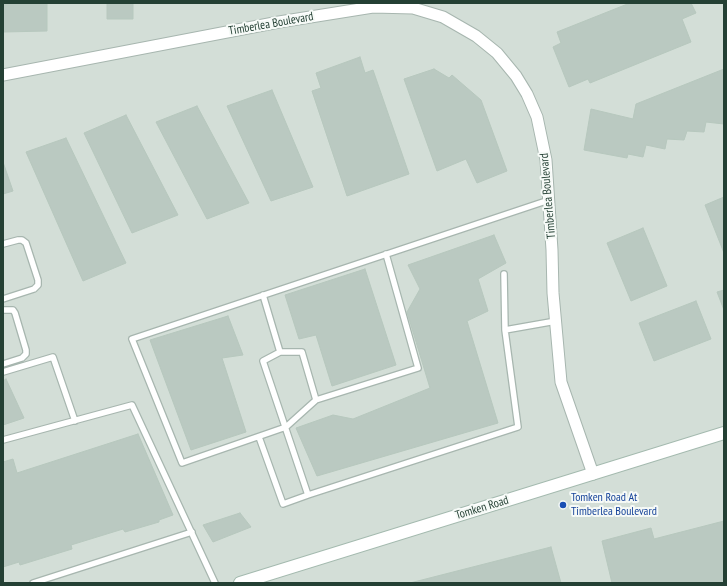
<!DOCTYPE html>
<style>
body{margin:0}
#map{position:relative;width:727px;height:586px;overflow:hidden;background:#e5eee9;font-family:"PT Sans Narrow",sans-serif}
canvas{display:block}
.frame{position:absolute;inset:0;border:4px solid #244034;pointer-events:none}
</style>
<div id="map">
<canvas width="727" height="586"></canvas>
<div class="frame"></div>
</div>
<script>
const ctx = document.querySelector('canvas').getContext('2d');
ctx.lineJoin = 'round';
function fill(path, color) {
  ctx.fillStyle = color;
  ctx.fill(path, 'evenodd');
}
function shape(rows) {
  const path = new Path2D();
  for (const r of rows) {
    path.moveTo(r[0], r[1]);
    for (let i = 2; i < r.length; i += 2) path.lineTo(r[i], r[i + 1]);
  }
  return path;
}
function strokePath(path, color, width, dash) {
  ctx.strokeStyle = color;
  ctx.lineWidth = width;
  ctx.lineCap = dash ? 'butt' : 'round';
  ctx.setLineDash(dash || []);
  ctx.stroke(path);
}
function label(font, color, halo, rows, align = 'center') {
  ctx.font = font + ' "PT Sans Narrow",sans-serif';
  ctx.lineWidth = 4;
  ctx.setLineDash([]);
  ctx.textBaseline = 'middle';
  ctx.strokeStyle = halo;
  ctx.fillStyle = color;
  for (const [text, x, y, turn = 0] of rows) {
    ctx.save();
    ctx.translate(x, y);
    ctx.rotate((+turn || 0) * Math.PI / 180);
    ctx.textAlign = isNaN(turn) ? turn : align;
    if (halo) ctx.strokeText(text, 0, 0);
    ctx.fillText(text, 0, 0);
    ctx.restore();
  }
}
fill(shape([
 [3,3,724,3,724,583,3,583]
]), '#d3ded7');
const building = shape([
 [3,3,47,3,47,31,3,32,3,3],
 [107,3,133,3,133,19,107,19,107,3],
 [630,3,691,3,696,13,682,19,691,42,590,83,588,79,569,87,553,47,561,43,557,32,630,3],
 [360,57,365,73,373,70,409,174,347,196,312,91,321,88,316,73,360,57],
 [434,69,449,78,452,75,481,100,507,171,477,183,466,159,437,171,404,79,434,69],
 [724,69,724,124,706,122,704,132,687,131,684,140,667,139,665,149,646,145,643,157,628,154,627,158,584,150,591,109,633,119,636,104,724,69],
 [272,90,313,187,271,201,227,106,272,90],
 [197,106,249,203,207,219,156,122,197,106],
 [126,115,178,215,132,233,84,133,126,115],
 [66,138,126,263,83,281,26,152,66,138],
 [3,162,13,191,3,194,3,162],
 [724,197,724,253,705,205,724,197],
 [643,228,667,286,631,301,607,243,643,228],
 [494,235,506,263,478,279,488,311,467,321,498,423,317,476,296,428,333,415,353,419,430,388,407,312,420,289,408,265,494,235],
 [365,269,396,365,332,386,316,335,299,339,285,295,365,269],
 [724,290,724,310,717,292,724,290],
 [696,301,711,339,654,361,639,323,696,301],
 [228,316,243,355,222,358,246,432,191,450,150,340,228,316],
 [6,379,24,418,3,425,3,381,6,379],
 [138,434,173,515,159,520,159,522,125,532,123,529,71,545,72,549,20,565,19,562,3,567,3,462,13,459,17,473,138,434],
 [240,513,251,527,213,542,203,525,240,513],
 [724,521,724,583,612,583,602,541,651,528,654,539,724,521],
 [551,547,561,583,410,583,551,547]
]);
fill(building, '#bac9c1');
strokePath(building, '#b7c8be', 1);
const service = shape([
 [3,244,18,240,22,240,26,243,38,280,38,285,34,289,3,299],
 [386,254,418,368,316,400,286,427,182,463,132,339,549,200],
 [263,295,280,352,263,361,308,495,518,427,505,330,504,274],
 [3,310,13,310,15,313,26,350,26,354,22,358,3,364],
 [505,330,556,321],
 [280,352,302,352,316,400],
 [3,372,53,357,75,421],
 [259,437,283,504,308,495],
 [3,440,132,405,215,583],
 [33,583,192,532]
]);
const minor = shape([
 [3,75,279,22,373,7,413,8,443,17,476,36,497,53,516,76,527,94,537,117,546,160,552,250,553,293,561,382,593,474]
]);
const secondary = shape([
 [240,583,724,433]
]);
strokePath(service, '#a7b6af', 8);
strokePath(minor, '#a7b6af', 13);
strokePath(secondary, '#a4baaf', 14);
strokePath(service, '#fff', 5.5);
strokePath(minor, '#fff', 11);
strokePath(secondary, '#fff', 12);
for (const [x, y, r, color] of [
 [563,505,4,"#1a4fb4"]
]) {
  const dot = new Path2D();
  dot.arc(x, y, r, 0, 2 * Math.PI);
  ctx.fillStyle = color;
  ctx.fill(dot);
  strokePath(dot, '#f6faf7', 1.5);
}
label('12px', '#244034', '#f6faf7', [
 ["Timberlea Boulevard",271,24,-10],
 ["Timberlea Boulevard",548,196,-95],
 ["Tomken Road",482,508,-17]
]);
label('12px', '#164399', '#f6faf7', [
 ["Tomken Road At",571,498],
 ["Timberlea Boulevard",571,512]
], 'left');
</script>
